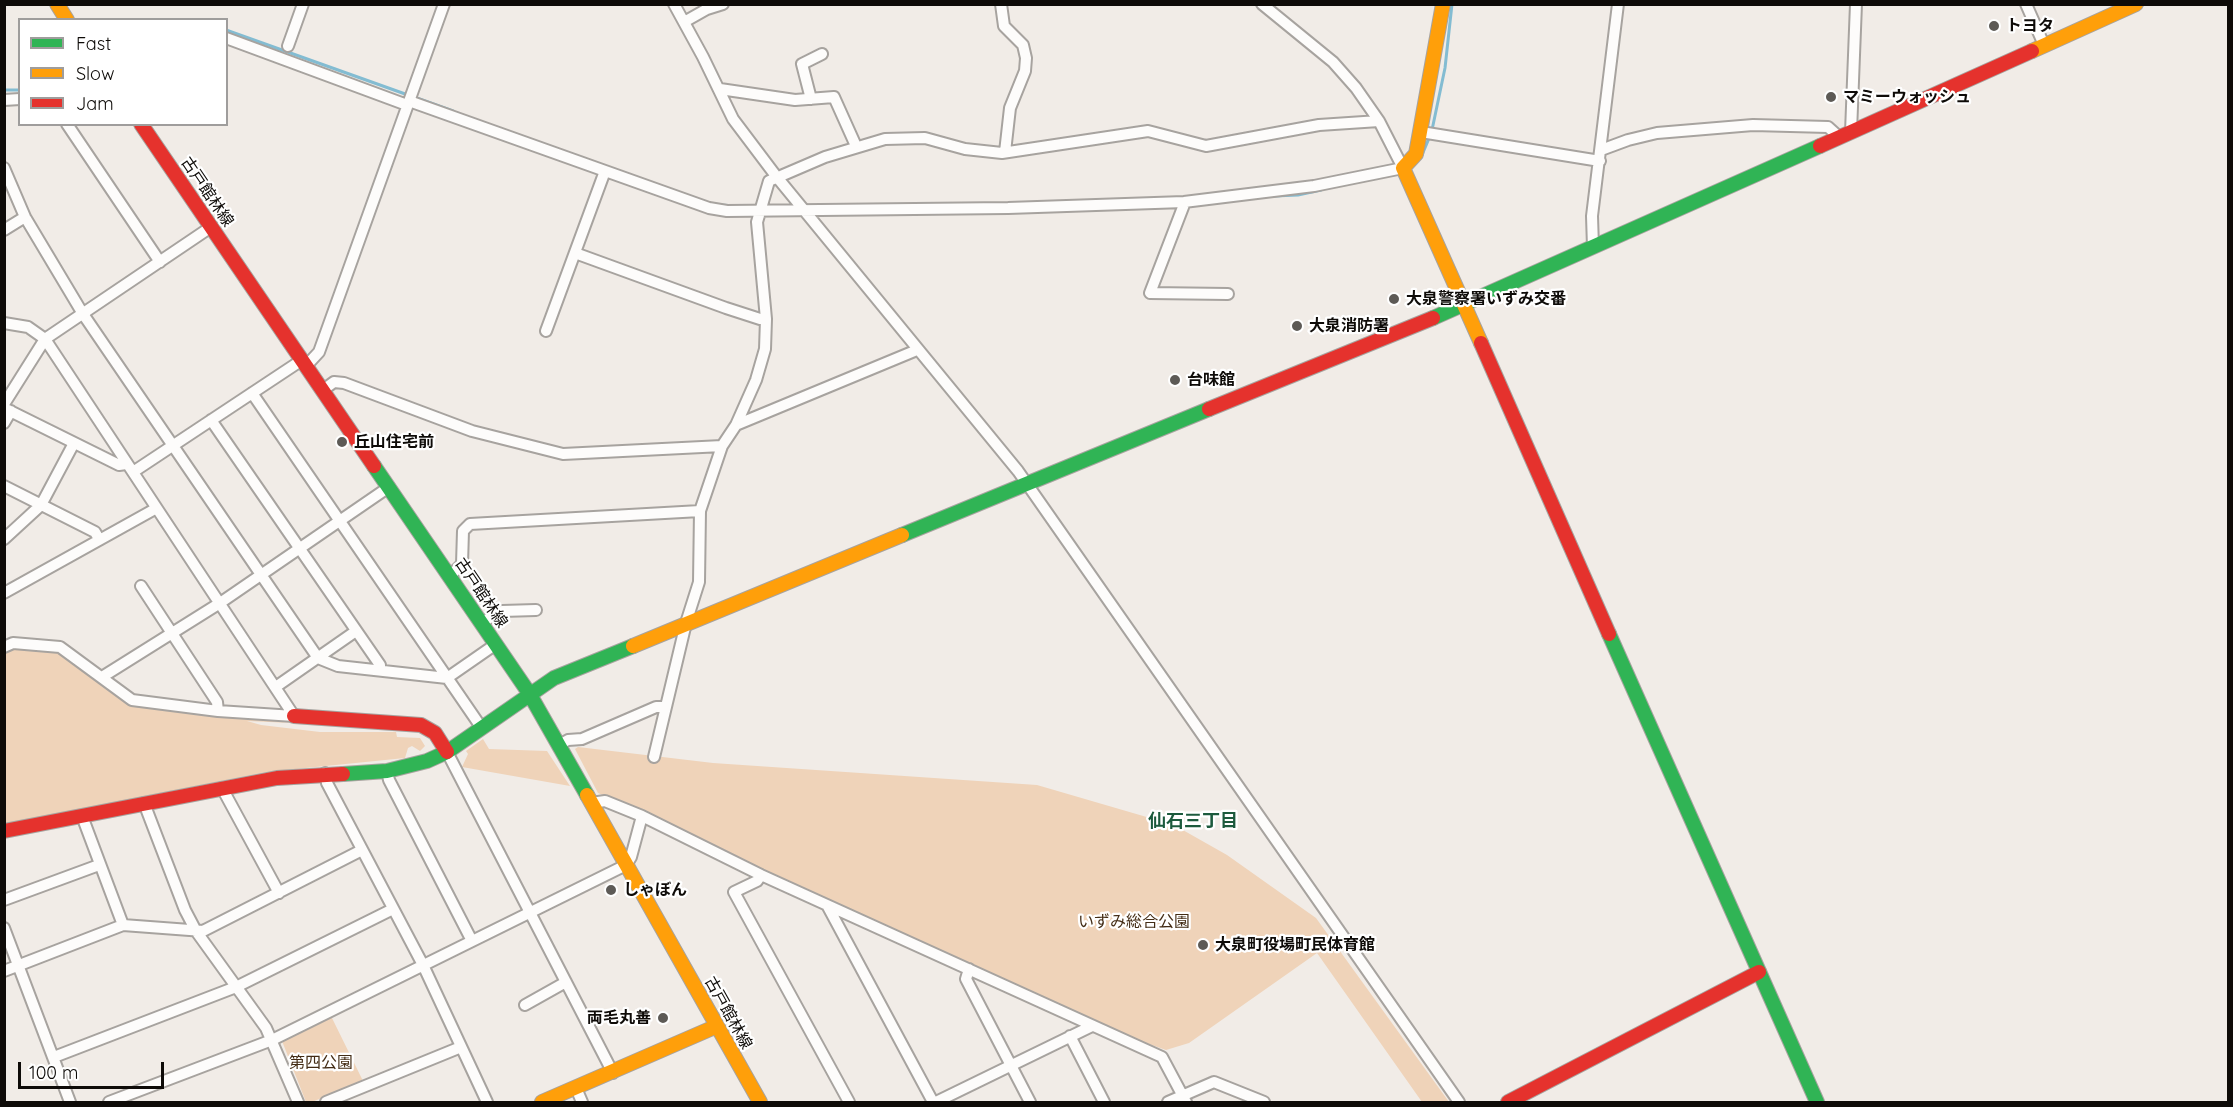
<!DOCTYPE html>
<meta charset="utf-8">
<style>
body{margin:0}
#map{position:relative;width:2233px;height:1107px;overflow:hidden;background:#f1ece7;font-family:Quicksand,sans-serif}
canvas{display:block}
.frame{position:absolute;inset:0;border:6px solid #0e0b08;pointer-events:none}
.legend{position:absolute;left:18px;top:18px;width:210px;height:108px;box-sizing:border-box;background:#fff;border:2px solid #9f9d9c;margin:0;padding:8px 10px;list-style:none;font-size:18px;color:#0e0b08}
.legend li{display:flex;align-items:center;gap:12px;height:30px}
.legend b{width:30px;border:2px solid #9f9d9c}
.scale{position:absolute;left:18px;top:1062px;width:146px;height:27px;box-sizing:border-box;border:3px solid #0e0b08;border-top:0;padding-left:8px;font-size:18px;line-height:21px;white-space:nowrap;color:#0e0b08;-webkit-text-stroke:4px #fff;paint-order:stroke}
</style>
<div id="map">
<canvas width="2233" height="1107"></canvas>
<div class="frame"></div>
<ul class="legend">
<li><b style="height:8px;background:#30b455"></b>Fast</li>
<li><b style="height:8px;background:#ff9f0a"></b>Slow</li>
<li><b style="height:8px;background:#e5322d"></b>Jam</li>
</ul>
<div class="scale">100 m</div>
</div>
<script>
const ctx = document.querySelector('canvas').getContext('2d');
ctx.lineJoin = 'round';
function fill(path, color) {
  ctx.fillStyle = color;
  ctx.fill(path, 'evenodd');
}
function shape(rows) {
  const path = new Path2D();
  for (const r of rows) {
    path.moveTo(r[0], r[1]);
    for (let i = 2; i < r.length; i += 2) path.lineTo(r[i], r[i + 1]);
  }
  return path;
}
function strokePath(path, color, width, dash) {
  ctx.strokeStyle = color;
  ctx.lineWidth = width;
  ctx.lineCap = dash ? 'butt' : 'round';
  ctx.setLineDash(dash || []);
  ctx.stroke(path);
}
function label(font, color, halo, rows, align = 'center') {
  ctx.font = font + ' Quicksand,"Noto Sans JP",sans-serif';
  ctx.lineWidth = 4.5;
  ctx.setLineDash([]);
  ctx.textBaseline = 'middle';
  ctx.strokeStyle = halo;
  ctx.fillStyle = color;
  for (const [text, x, y, turn = 0] of rows) {
    ctx.save();
    ctx.translate(x, y);
    ctx.rotate((+turn || 0) * Math.PI / 180);
    ctx.textAlign = isNaN(turn) ? turn : align;
    if (halo) ctx.strokeText(text, 0, 0);
    ctx.fillText(text, 0, 0);
    ctx.restore();
  }
}
fill(shape([
 [14,649,58,651,133,705,291,723,247,721,261,725,320,732,396,732,397,737,420,738,425,746,420,751,412,746,408,748,405,758,266,772,5,824,5,652],
 [483,739,489,749,547,751,570,786,462,767,468,754,466,751],
 [578,747,713,763,1037,785,1174,825,1227,855,1316,918,1449,1102,1422,1102,1317,953,1189,1043,1166,1050,1146,1043,773,878,643,813,598,793,575,749],
 [331,1016,363,1081,312,1102,306,1102,282,1041]
]), '#efd3b9');
strokePath(shape([
 [226,30,408,95],
 [4,90,20,90],
 [414,97,453,111],
 [1432,130,1445,68,1452,4],
 [1422,155,1430,136],
 [1274,196,1298,195,1321,190],
 [718,205,738,206]
]), '#83bcd2', 3);
const street = shape([
 [674,4,703,57,733,119,776,176,1018,471,1459,1102],
 [1001,4,1004,26,1023,45,1026,58,1025,71,1010,108,1005,152],
 [2026,4,2044,45],
 [684,22,707,9,723,4],
 [226,38,407,105],
 [288,46,303,4],
 [720,89,795,100,834,97,856,146],
 [811,99,802,64,822,54],
 [4,100,20,99],
 [409,101,709,208,727,211,1008,208,1184,202,1314,186,1403,168,1379,121,1356,88,1333,62,1262,4],
 [67,124,160,262],
 [1421,132,1600,161],
 [1851,132,1856,4],
 [1601,150,1628,140,1657,133,1753,125,1828,127,1839,137],
 [4,168,25,217,83,314,318,658,338,666,447,678,496,644],
 [1185,202,1150,293,1228,294],
 [4,230,25,217],
 [1593,247,1592,216,1618,4],
 [575,253,726,308,760,319,766,319],
 [4,323,28,327,45,339,294,716,218,711,132,700,60,647,13,643,4,647],
 [546,331,605,171],
 [306,366,319,352,444,4],
 [323,390,334,382,344,383,472,431,563,454,722,446],
 [252,393,481,727],
 [4,404,45,339,211,227],
 [4,408,119,465,126,464],
 [211,420,380,665,380,670],
 [4,423,11,411],
 [736,425,917,350],
 [133,472,302,360],
 [4,486,95,532,99,539],
 [4,539,41,505,74,443],
 [450,576,462,564,463,531,470,524,700,511],
 [141,586,217,702,218,711],
 [4,593,155,509],
 [481,623,502,611,536,610],
 [102,677,220,603,389,487],
 [277,686,356,631],
 [559,745,568,740,582,739,656,707,665,707],
 [447,752,613,1073],
 [654,757,686,623,699,582,700,511,722,446,736,425,756,380,765,349,766,319,757,222,769,181,825,157,885,139,925,138,965,149,1002,153,1148,131,1206,146,1319,125,1379,121],
 [387,771,389,780,472,941],
 [325,773,327,783,423,965,487,1102],
 [222,788,279,893],
 [144,803,185,910,196,931,266,1028,298,1102],
 [591,803,605,801,642,816,761,875,1162,1057,1186,1102],
 [82,816,123,925],
 [761,875,757,881,734,892,849,1102],
 [4,900,99,865],
 [827,905,933,1102],
 [4,928,70,1102],
 [969,969,966,979,1030,1102],
 [4,971,123,925,203,931,362,850],
 [525,1005,566,982],
 [1070,1036,1104,1102],
 [54,1057,236,987,393,909],
 [576,1088,582,1102],
 [109,1102,272,1040,626,865,631,857,642,816],
 [326,1102,461,1047],
 [936,1102,1092,1026],
 [1168,1102,1214,1082,1264,1102]
]);
const fast = shape([
 [1433,318,1820,146],
 [374,466,529,693,587,795],
 [902,535,1209,409],
 [1609,634,1817,1102],
 [343,774,387,771,427,761,447,752,554,678,633,646]
]);
const slow = shape([
 [57,4,67,20],
 [1443,4,1416,154,1403,168,1481,343],
 [2032,51,2136,4],
 [633,646,902,535],
 [587,795,760,1102],
 [542,1102,717,1026]
]);
const jam = shape([
 [141,124,374,466],
 [1820,146,2032,51],
 [1481,343,1609,634],
 [1209,409,1433,318],
 [294,716,421,725,435,733,447,752],
 [4,831,277,778,343,774],
 [1508,1102,1759,972]
]);
strokePath(street, '#a7a39f', 14);
strokePath(fast, '#a7a39f', 16);
strokePath(slow, '#a7a39f', 16);
strokePath(jam, '#a7a39f', 16);
strokePath(street, '#fdfcfb', 10);
strokePath(fast, '#30b455', 14);
strokePath(slow, '#ff9f0a', 14);
strokePath(jam, '#e5322d', 14);
for (const [x, y, r, color] of [
 [1994,26,6,"#5d5a56"],
 [1831,97,6,"#5d5a56"],
 [1394,299,6,"#5d5a56"],
 [1297,326,6,"#5d5a56"],
 [1175,380,6,"#5d5a56"],
 [342,442,6,"#5d5a56"],
 [611,890,6,"#5d5a56"],
 [1203,945,6,"#5d5a56"],
 [663,1018,6,"#5d5a56"]
]) {
  const dot = new Path2D();
  dot.arc(x, y, r, 0, 2 * Math.PI);
  ctx.fillStyle = color;
  ctx.fill(dot);
  strokePath(dot, '#fff', 2);
}
label('bold 16px', '#0e0b08', '#fff', [
 ["トヨタ",2006,26],
 ["マミーウォッシュ",1843,97],
 ["大泉警察署いずみ交番",1406,299],
 ["大泉消防署",1309,326],
 ["台味館",1187,380],
 ["丘山住宅前",354,442],
 ["しゃぼん",623,890],
 ["大泉町役場町民体育館",1215,945],
 ["両毛丸善",651,1018,"right"]
], 'left');
label('16px', '#0e0b08', '#fff', [
 ["古戸館林線",207,192,56],
 ["古戸館林線",481,593,56],
 ["古戸館林線",728,1013,61]
]);
label('16px', '#432c15', '#fff', [
 ["いずみ総合公園",1134,922],
 ["第四公園",321,1063]
]);
label('bold 18px', '#1c5a3d', '#fff', [
 ["仙石三丁目",1193,822]
]);
</script>
